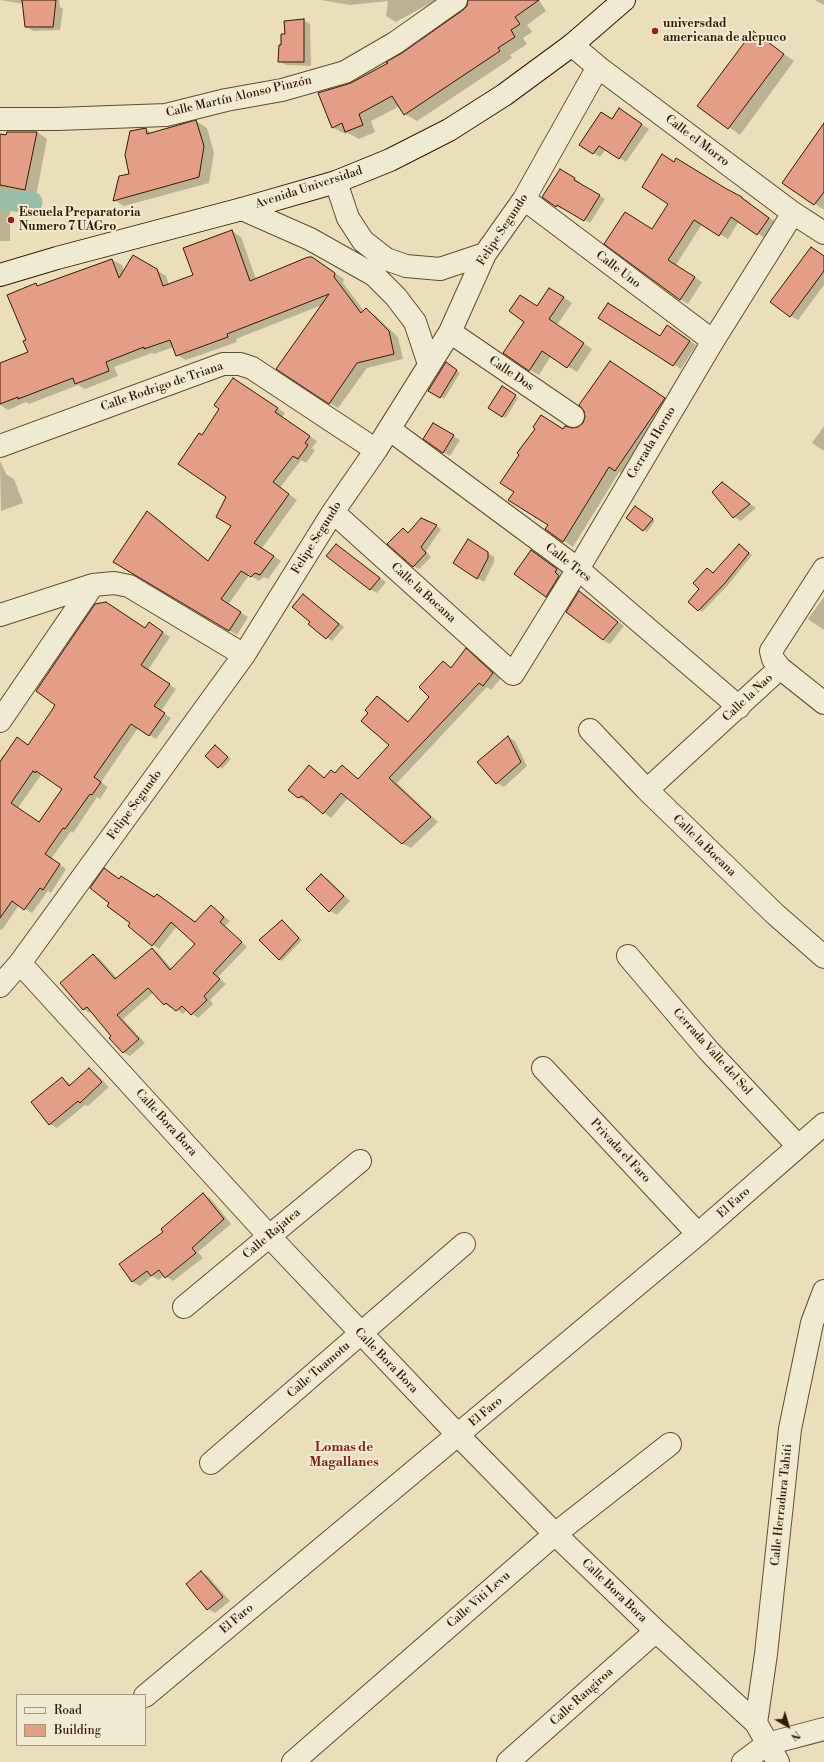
<!DOCTYPE html>
<meta charset="utf-8">
<style>
body{margin:0}
#map{position:relative;width:824px;height:1762px;overflow:hidden;background:#eadfba;font-family:"Libre Bodoni",serif}
canvas{display:block}
.legend{position:absolute;left:16px;top:1694px;width:130px;height:52px;box-sizing:border-box;background:#f1ead2;border:1px solid #a5977e;margin:0;padding:5px 7px;list-style:none;font-size:12px;color:#331b00}
.legend li{display:flex;align-items:center;gap:8px;height:20px}
.legend b{width:20px;border:1px solid #a5977e}
.north{position:absolute;left:768px;top:1706px;width:40px;height:40px;-webkit-text-stroke:3px #f1ead2;paint-order:stroke;rotate:142deg;font-size:11px;font-weight:700;line-height:16px;text-align:center;color:#331b00}
.north::after{content:'';display:block;margin:auto;width:14px;height:18px;background:#331b00;clip-path:polygon(50% 0,100% 100%,50% 72%,0 100%)}
</style>
<div id="map">
<canvas width="824" height="1762"></canvas>
<ul class="legend">
<li><b style="height:5px;background:#f1ead2"></b>Road</li>
<li><b style="height:11px;background:#e49e87"></b>Building</li>
</ul>
<div class="north">N</div>
</div>
<script>
const ctx = document.querySelector('canvas').getContext('2d');
ctx.lineJoin = 'round';
function fill(path, color) {
  ctx.fillStyle = color;
  ctx.fill(path, 'evenodd');
}
function shape(rows) {
  const path = new Path2D();
  for (const r of rows) {
    path.moveTo(r[0], r[1]);
    for (let i = 2; i < r.length; i += 2) path.lineTo(r[i], r[i + 1]);
  }
  return path;
}
function strokePath(path, color, width, dash) {
  ctx.strokeStyle = color;
  ctx.lineWidth = width;
  ctx.lineCap = dash ? 'butt' : 'round';
  ctx.setLineDash(dash || []);
  ctx.stroke(path);
}
function label(font, color, halo, rows, align = 'center') {
  ctx.font = font + ' "Libre Bodoni",serif';
  ctx.lineWidth = 4;
  ctx.setLineDash([]);
  ctx.textBaseline = 'middle';
  ctx.strokeStyle = halo;
  ctx.fillStyle = color;
  for (const [text, x, y, turn = 0] of rows) {
    ctx.save();
    ctx.translate(x, y);
    ctx.rotate((+turn || 0) * Math.PI / 180);
    ctx.textAlign = isNaN(turn) ? turn : align;
    if (halo) ctx.strokeText(text, 0, 0);
    ctx.fillText(text, 0, 0);
    ctx.restore();
  }
}
fill(shape([
 [0,0,59,0,60,7,63,9,60,30,34,31,26,27,24,4],
 [321,0,436,0,396,22,386,16,388,1,350,5],
 [469,0,539,0,546,11,527,25,532,32,523,38,527,44,510,55,512,58,417,121,405,114,400,106,371,121,375,132,359,139,348,133,345,134,332,127,352,84,402,55,464,11,468,5],
 [347,122,339,125,339,123],
 [815,0,824,0,824,5,820,3],
 [303,20,310,24,311,66,286,65,279,61,282,45,286,35],
 [753,33,794,61,740,135,699,106],
 [626,114,649,129,626,162,606,149,600,157,593,153,612,120],
 [196,121,207,128,214,153,209,183,124,206,114,200,130,174,145,129,152,133],
 [824,125,824,210,783,182],
 [8,132,37,132,47,139,36,196,21,193,19,200,10,198,10,241,0,241,0,135,7,137],
 [674,163,750,202,749,203,777,223,766,239,739,221,728,239,702,224,676,265,702,282,688,304,680,299,652,230,669,204],
 [566,174,580,182,579,184,605,199,590,223,563,207,562,209,556,206],
 [232,231,241,237,256,279,321,264,344,279,343,283,364,311,366,309,375,315,398,337,403,359,367,368,338,408,329,403,322,305,236,339,237,342,186,360,177,355,174,347,154,354,152,353,114,367,118,376,85,389,78,385,29,404,26,402,8,410,0,405,0,364,29,352,27,341,36,284,39,286,112,260,122,265,124,272,133,256,166,276,169,285,195,275],
 [824,256,824,285,798,320,791,316],
 [559,294,572,303,557,325,592,349,577,372,551,356,539,375,530,370,538,307],
 [609,304,660,337,674,331,696,345,681,369,599,317],
 [449,365,460,373,444,399,429,390],
 [620,368,674,404,626,476,619,472,573,547,547,529,550,525,516,492,536,428,542,416,564,430,578,428,584,424],
 [241,384,285,413,282,417,317,441,312,448,315,450,306,463,301,460,280,488,297,500,262,548,281,561,268,579,264,577,259,581,249,575,228,605,248,617,237,635,115,562,147,512,155,517,209,561,232,526,227,497,202,436],
 [502,388,518,398,506,418,489,408],
 [824,426,824,451,812,443],
 [441,428,460,440,450,456,443,452],
 [0,461,6,474,14,479,23,503,1,511],
 [722,484,756,508,741,521,734,517],
 [638,509,655,521,647,532,627,517],
 [436,526,441,529,426,551,431,557,419,569,413,566,403,530,409,533],
 [336,545,386,582,377,593,370,589],
 [476,545,494,557,494,562,484,582,477,578],
 [742,547,752,555,728,585,702,612,699,610,689,602,714,574],
 [531,551,564,574,554,600,547,596],
 [579,592,624,626,610,644,603,640],
 [824,597,824,630,808,619],
 [309,599,344,627,332,641,309,624,311,622],
 [156,628,170,637,148,670,176,689,161,711,171,718,156,739,138,728,101,782,108,787,100,799,97,797,73,833,71,831,51,859,66,869,51,893,48,891,32,913,19,905,2,930,0,929,0,760,3,755,5,756,28,746,145,629],
 [41,775,43,775,63,789,39,823,18,808],
 [466,650,474,654,501,678,491,690,487,687,397,783,438,822,411,848,403,844,348,798,331,818,309,801,307,802,299,798,309,767,325,778,336,774,342,767,359,779,390,745,370,713,378,697,386,702,409,722,430,697,443,662,452,668],
 [508,737,515,741,527,766,504,787,497,783],
 [215,746,231,759,222,769,206,756],
 [321,875,328,879,350,901,337,915,330,911,308,889],
 [120,880,154,898,157,895,196,922,211,906,230,921,225,926,247,947,218,977,226,984,210,1000,213,1004,198,1018,187,1010,183,1014,172,1006,171,1008,165,1004,154,992,123,1019,145,1043,130,1056,123,1052,113,1036,92,1011,90,1013,83,1009,93,955,100,959,117,978,152,949,158,953,172,969,197,944,177,926,159,949,129,926,132,923],
 [282,921,302,940,282,961,279,959],
 [89,1069,96,1074,109,1087,88,1106,85,1105,57,1128,50,1124,62,1078,72,1085],
 [203,1194,210,1198,231,1224,198,1252,203,1258,173,1281,164,1275,159,1280,152,1276,140,1286,133,1282,120,1265,164,1232],
 [201,1572,208,1576,230,1601,215,1613,208,1609]
]), '#0003');
strokePath(shape([
 [0,200,32,202]
]), '#9abda9', 21);
const building = shape([
 [22,0,56,0,53,27,25,27,22,0],
 [468,0,539,0,515,17,520,24,511,30,515,37,498,48,500,51,404,115,392,96,359,114,363,125,345,132,342,123,332,128,318,93,351,83,388,63,386,62,402,53,463,10,467,6,468,0],
 [304,19,304,62,278,62,279,45,281,45,281,34,285,34,284,21,304,19],
 [753,31,784,54,728,129,697,106,753,31],
 [619,108,642,124,619,159,599,146,593,154,579,145,601,112,612,119,619,108],
 [196,120,204,146,199,177,113,201,119,176,129,174,125,155,130,131,146,128,147,134,196,120],
 [824,123,824,192,814,205,782,183,824,123],
 [7,132,37,132,25,190,0,185,0,134,6,135,7,132],
 [662,154,674,162,676,158,725,188,742,197,742,198,769,218,757,235,731,217,719,236,694,220,668,260,695,277,680,300,604,244,625,212,652,229,668,204,642,187,662,154],
 [560,169,575,178,574,180,600,195,584,221,557,205,556,207,542,197,560,169],
 [232,230,250,281,308,257,312,257,335,273,334,277,361,313,366,308,389,331,394,354,357,363,329,404,276,369,329,294,227,334,228,337,176,356,170,340,144,349,144,347,106,362,109,371,75,384,73,378,18,399,18,397,0,404,0,363,28,352,23,341,26,340,7,295,36,283,37,286,112,259,119,278,133,255,157,269,163,286,193,275,183,248,232,230],
 [811,247,824,256,824,271,790,317,770,302,811,247],
 [549,288,564,297,549,319,584,343,567,368,542,351,529,371,503,353,524,322,509,311,520,295,537,306,549,288],
 [608,303,660,336,667,325,690,341,673,366,598,318,608,303],
 [610,361,665,398,615,471,609,467,563,542,545,529,548,525,508,500,514,492,500,483,519,455,517,453,535,429,533,427,541,415,563,429,565,426,572,428,578,427,583,423,585,417,584,411,579,405,610,361],
 [446,362,457,370,440,398,428,391,446,362],
 [233,378,278,408,275,412,310,436,305,443,308,445,298,459,293,456,273,482,289,494,254,543,274,556,260,575,255,573,251,577,241,571,221,599,241,612,229,631,113,562,147,511,208,561,231,526,216,517,226,497,178,464,199,433,202,435,219,409,214,405,233,378],
 [502,386,516,395,502,417,488,408,502,386],
 [433,423,454,435,443,453,423,439,433,423],
 [722,482,750,504,733,518,712,492,722,482],
 [635,506,653,519,643,531,626,518,635,506],
 [421,518,437,525,421,547,426,553,413,567,387,544,403,528,408,533,421,518],
 [468,539,488,552,488,558,477,579,453,563,468,539],
 [336,544,380,578,370,590,326,556,336,544],
 [739,544,749,553,725,583,698,611,688,602,699,589,693,583,707,568,713,573,739,544],
 [531,550,557,569,555,572,559,576,546,597,514,574,531,550],
 [579,591,618,622,603,640,566,612,579,591],
 [303,594,339,624,326,639,308,624,310,622,292,607,303,594],
 [106,602,145,628,149,622,163,632,141,665,170,684,154,706,165,713,149,736,131,724,94,777,101,782,92,795,90,794,65,829,63,828,45,854,60,864,43,890,40,888,24,910,12,901,0,918,0,762,17,737,28,745,52,710,55,705,36,691,95,604,106,602],
 [33,771,35,773,36,771,62,789,39,822,11,803,33,771],
 [466,648,493,673,483,686,479,683,389,778,431,817,402,844,341,793,323,814,302,796,298,798,288,790,309,765,324,778,331,770,335,773,342,765,358,779,389,745,361,721,368,713,365,710,377,696,408,722,429,697,419,687,443,661,451,668,466,648],
 [508,736,521,762,496,784,477,762,508,736],
 [215,745,228,757,218,768,205,756,215,745],
 [104,868,119,879,121,876,154,897,157,894,195,922,211,905,224,917,220,922,242,942,213,973,220,979,204,996,207,1000,191,1015,182,1006,176,1011,166,1003,164,1005,148,988,117,1015,139,1039,123,1053,109,1038,111,1036,87,1007,83,1010,60,983,93,954,115,979,152,948,170,970,195,944,171,922,152,946,128,926,130,923,107,906,109,903,90,888,104,868],
 [321,874,344,896,329,912,306,889,321,874],
 [282,920,299,938,279,960,259,940,282,920],
 [89,1068,102,1082,80,1103,78,1101,49,1125,31,1102,62,1077,69,1086,89,1068],
 [203,1193,224,1219,192,1248,196,1253,165,1278,159,1270,151,1276,147,1271,132,1282,119,1264,163,1232,161,1229,203,1193],
 [201,1571,223,1597,207,1610,186,1584,201,1571]
]);
fill(building, '#e49e87');
strokePath(building, '#331b00', 1);
const street = shape([
 [572,45,598,67,793,213,824,233],
 [0,119,57,119,166,115,226,100,282,90,345,72,395,43,456,0],
 [336,182,348,218,363,241,386,259,406,266,440,269,485,254],
 [524,199,713,341],
 [242,209,310,239,374,275,396,297,415,322,429,364],
 [450,332,573,416],
 [389,429,578,569,739,707],
 [0,446,223,364,240,364,252,368,376,450],
 [333,512,513,674,578,569,713,341,793,213],
 [824,569,771,651,773,659,780,668,824,703],
 [0,615,93,585,114,583,129,586,244,655],
 [0,721,93,585],
 [590,730,647,790,775,914,824,957],
 [647,790,780,668],
 [628,956,708,1050,798,1146],
 [20,963,269,1236,458,1435,555,1534,656,1631,756,1723,778,1762],
 [0,986,20,963,244,655,333,512,376,450,450,332,485,254,524,199,598,67],
 [543,1068,698,1234],
 [184,1307,360,1161],
 [211,1463,464,1244],
 [145,1696,698,1234,824,1124],
 [756,1723,766,1654,790,1429,812,1323,824,1291],
 [293,1762,555,1534,670,1444],
 [508,1762,656,1631],
 [743,1762,767,1744,824,1729]
]);
const secondary = shape([
 [0,275,57,258,242,209,336,182,390,160,449,130,504,95,572,45,624,0]
]);
strokePath(street, '#614c2e', 24);
strokePath(secondary, '#331b00', 24);
strokePath(street, '#f1ead2', 22);
strokePath(secondary, '#f1ead2', 22);
for (const [x, y, r, color] of [
 [655,31,4,"#8f2418"],
 [11,220,4,"#8f2418"]
]) {
  const dot = new Path2D();
  dot.arc(x, y, r, 0, 2 * Math.PI);
  ctx.fillStyle = color;
  ctx.fill(dot);
  strokePath(dot, '#f1ead2', 1.5);
}
label('bold 12px', '#331b00', '#f1ead2', [
 ["universdad",663,24],
 ["americana de alcpuco",663,38],
 ["Escuela Preparatoria",19,213],
 ["Numero 7 UAGro",19,227]
], 'left');
label('12px', '#331b00', '#f1ead2', [
 ["Calle Martín Alonso Pinzón",239,97,-13],
 ["Calle el Morro",697,141,37],
 ["Avenida Universidad",309,188,-18],
 ["Felipe Segundo",503,230,-57],
 ["Calle Uno",618,270,37],
 ["Calle Dos",511,374,34],
 ["Calle Rodrigo de Triana",162,387,-19],
 ["Cerrada Horno",652,443,-59],
 ["Felipe Segundo",317,538,-58],
 ["Calle Tres",568,563,38],
 ["Calle la Bocana",423,593,42],
 ["Calle la Nao",748,698,-43],
 ["Felipe Segundo",135,805,-54],
 ["Calle la Bocana",704,846,44],
 ["Cerrada Valle del Sol",712,1052,48],
 ["Calle Bora Bora",166,1123,48],
 ["Privada el Faro",620,1151,47],
 ["El Faro",734,1203,-42],
 ["Calle Rajatea",272,1234,-40],
 ["Calle Bora Bora",386,1361,46],
 ["Calle Tuamotu",319,1370,-41],
 ["El Faro",486,1412,-40],
 ["Calle Herradura Tahiti",782,1505,-84],
 ["Calle Bora Bora",614,1591,44],
 ["Calle Viti Levu",479,1600,-41],
 ["El Faro",237,1619,-40],
 ["Calle Rangiroa",582,1697,-42]
]);
label('bold 13px', '#7a1f14', '#f1ead2', [
 ["Lomas de",344,1448],
 ["Magallanes",344,1463]
]);
</script>
